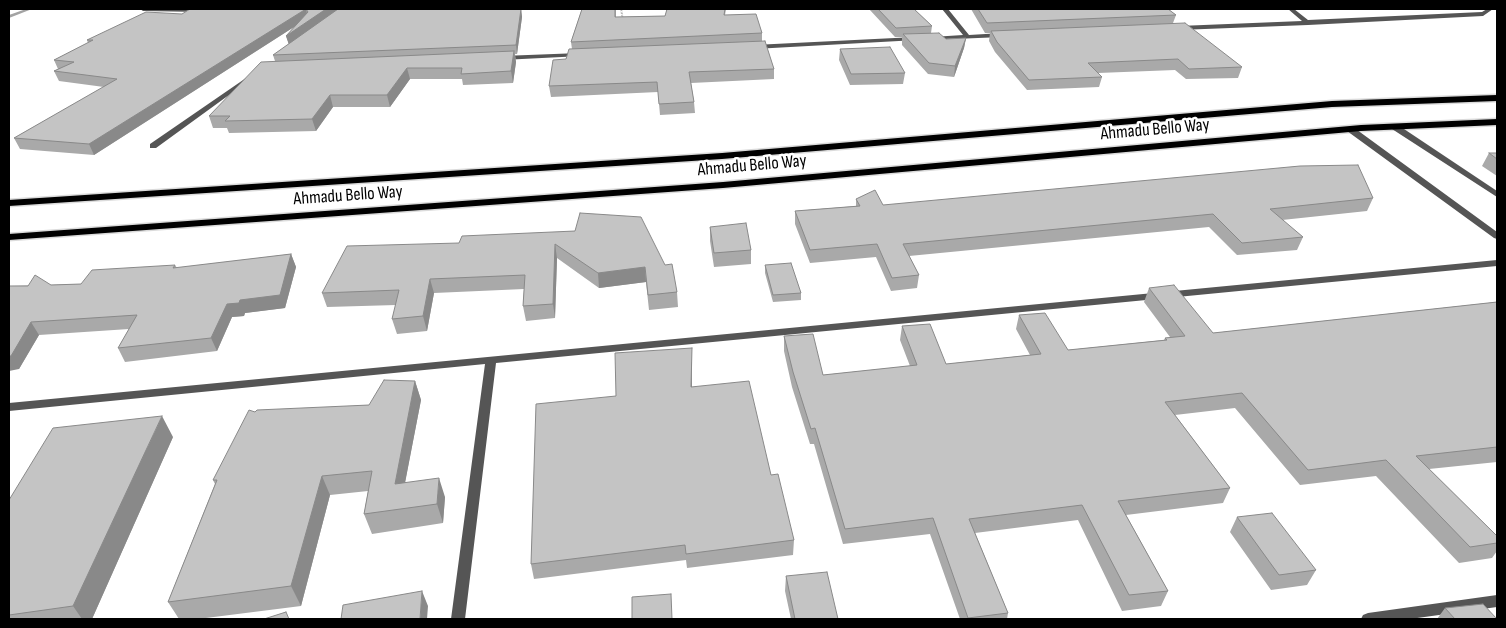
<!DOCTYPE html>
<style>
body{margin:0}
#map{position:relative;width:1506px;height:628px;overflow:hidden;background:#fff;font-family:"Sofia Sans Condensed",sans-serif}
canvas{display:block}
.frame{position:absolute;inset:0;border:10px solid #000;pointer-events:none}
</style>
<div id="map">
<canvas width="1506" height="628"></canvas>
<div class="frame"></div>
</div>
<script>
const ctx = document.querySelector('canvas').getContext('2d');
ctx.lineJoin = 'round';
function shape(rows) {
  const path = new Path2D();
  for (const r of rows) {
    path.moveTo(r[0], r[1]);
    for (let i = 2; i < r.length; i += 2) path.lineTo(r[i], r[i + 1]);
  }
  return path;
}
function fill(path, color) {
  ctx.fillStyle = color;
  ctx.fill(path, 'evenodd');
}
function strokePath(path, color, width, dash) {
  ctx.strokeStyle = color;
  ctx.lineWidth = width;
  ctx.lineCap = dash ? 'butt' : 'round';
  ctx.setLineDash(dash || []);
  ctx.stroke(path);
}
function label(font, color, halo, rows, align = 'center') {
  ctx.font = font + ' "Sofia Sans Condensed",sans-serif';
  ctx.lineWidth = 5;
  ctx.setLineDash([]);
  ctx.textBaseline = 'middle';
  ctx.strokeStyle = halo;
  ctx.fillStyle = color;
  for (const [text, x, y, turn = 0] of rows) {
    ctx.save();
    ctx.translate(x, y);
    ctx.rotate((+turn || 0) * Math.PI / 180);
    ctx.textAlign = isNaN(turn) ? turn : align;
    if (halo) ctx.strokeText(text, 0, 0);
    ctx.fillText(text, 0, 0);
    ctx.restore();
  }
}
fill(shape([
 [26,9,32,9,9,18,9,15,26,9]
]), '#a3a3a3');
const primary = shape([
 [1497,95,1497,101,1332,107,722,159,9,206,9,200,722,153,1332,101,1497,95],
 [1497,119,1497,125,1361,131,723,188,9,240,9,234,723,182,1361,125,1497,119]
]);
strokePath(primary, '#dbdbdb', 3);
strokePath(shape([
 [621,9,623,20]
]), '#777', 2, [0.5, 1]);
fill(shape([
 [140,9,204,9,205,10,202,12,143,11,140,9],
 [942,9,948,9,969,35,1002,33,1005,35,1002,37,930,40,930,38,932,37,963,35,942,9],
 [1288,9,1294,9,1308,20,1482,12,1487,9,1493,9,1483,16,1308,25,1179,30,1176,28,1179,26,1302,21,1288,9],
 [915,37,917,38,917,40,754,49,751,47,754,45,915,37],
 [580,53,582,54,582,56,502,60,499,58,502,56,580,53],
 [246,78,251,79,156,148,150,148,150,144,246,78],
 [1392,125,1398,125,1497,191,1497,197,1392,129,1392,125],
 [1347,127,1353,127,1497,232,1497,239,1494,238,1347,131,1347,127],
 [1497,260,1497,266,496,363,465,619,451,619,485,364,9,411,9,403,1497,260],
 [1497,595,1497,607,1410,619,1361,619,1363,615,1368,613,1497,595]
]), '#555');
fill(primary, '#000');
fill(shape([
 [521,9,522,17,517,54,515,54,516,62,513,83,463,85,462,79,410,79,390,107,333,107,316,131,229,133,227,128,213,128,209,116,275,61,273,55,289,44,286,36,294,27,94,155,20,149,14,138,104,87,59,81,54,71,58,69,54,60,88,43,87,40,182,14,207,10],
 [582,9,616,9,616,17,665,16,667,9,726,9,725,15,762,33,762,41,774,69,774,79,691,83,694,102,695,113,660,115,658,92,551,97,549,86,572,49,571,42],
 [869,9,914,9,932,26,931,33,946,39,966,38,964,48,954,77,928,74,902,45,902,37,895,37],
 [971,9,1168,9,1176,15,1173,23,1242,67,1238,78,1186,79,1175,70,1098,73,1102,77,1099,87,1027,90,995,52,989,41,990,33,985,33],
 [840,49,905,73,903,84,850,85,839,60],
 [1489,153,1497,153,1497,176,1482,166],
 [1373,198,1367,211,1282,220,1303,237,1297,250,1237,255,1209,227,909,256,919,275,917,288,891,291,876,257,810,263,795,224,795,211,856,206,856,199,883,205],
 [710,227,751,250,751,264,714,267,710,241],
 [575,231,665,265,677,292,678,307,649,310,646,282,599,288,557,258,555,318,526,321,523,306,524,289,434,293,427,331,397,334,392,319,396,305,327,307,322,293,459,243],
 [291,254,296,267,285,308,245,313,244,316,232,317,217,351,125,362,118,348,129,329,39,335,19,369,9,286,81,284,175,265,177,268],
 [765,265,801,293,801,300,773,302,765,273],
 [1149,288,1213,333,1497,302,1497,462,1429,469,1497,536,1497,551,1492,558,1459,563,1376,476,1300,485,1235,408,1175,415,1230,488,1223,503,1126,515,1168,591,1161,606,1122,611,1078,520,975,533,1008,613,1007,619,960,619,930,534,843,544,814,444,810,444,792,387,784,351,784,336,823,375,910,366,900,340,902,326,946,364,1030,355,1016,329,1019,315,1068,350,1164,340,1165,338,1170,337,1144,302],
 [692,362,692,387,771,475,794,540,793,555,687,568,686,560,534,579,531,564,616,396],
 [415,381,421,400,405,482,445,497,443,523,372,534,364,514,368,491,330,495,301,606,198,619,179,619,168,602,215,484,213,480,255,412,369,405],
 [173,437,92,619,9,619,9,500],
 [1237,517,1316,570,1307,585,1271,590,1230,532],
 [786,576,838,619,791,619,785,591],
 [1445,608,1497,619,1437,619]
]), '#a9a9a9');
fill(shape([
 [306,9,308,18,94,155,89,144],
 [326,9,342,9,289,45,286,36],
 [521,9,522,17,517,54,516,45],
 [966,38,964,48,954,77,955,66],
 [514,51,516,62,513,83,511,71],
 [407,68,410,79,390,107,387,95],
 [330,95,333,107,316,131,312,119],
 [555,244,557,258,555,318,553,304],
 [291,254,296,267,285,308,245,313,244,316,232,317,217,351,211,338,227,304,240,300],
 [645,267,646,282,599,288,598,273],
 [430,279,434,293,427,331,423,316],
 [31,322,39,335,19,369,9,371,9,356],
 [692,348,692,401,691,387],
 [415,381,421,400,401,504,395,484],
 [162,416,173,437,92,619,82,619,73,606],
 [322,476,330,495,301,606,291,586],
 [439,478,445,497,443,523,437,504],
 [422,591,428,606,427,619,420,619]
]), '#898989');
const building = shape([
 [190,9,326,9,286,36,308,12,306,9,89,144,14,138,117,79,54,71,74,62,54,60,93,40,87,40,146,12,182,14,190,9],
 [338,9,500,9,499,9,521,9,516,45,273,55,338,9],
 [582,9,615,9,615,17,665,16,667,9,725,9,724,15,756,14,762,33,571,42,582,9],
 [878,9,914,9,932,26,896,28,878,9],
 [978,9,1168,9,1176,15,987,23,978,9],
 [1185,23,1242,67,1189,69,1178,59,1088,63,1102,77,1029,80,997,42,991,31,1185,23],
 [939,33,946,39,966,38,955,66,929,63,903,34,939,33],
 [765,41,774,69,689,72,694,102,659,104,657,82,549,86,553,60,566,59,569,49,765,41],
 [890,47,905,73,851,74,840,49,890,47],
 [514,51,511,71,461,74,462,68,407,68,387,95,330,95,312,119,225,121,230,116,209,116,261,62,514,51],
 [1489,153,1497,153,1497,159,1489,153],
 [1358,165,1373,198,1270,209,1303,237,1242,243,1213,214,903,244,919,275,892,278,877,244,810,250,795,211,860,206,856,199,875,190,883,205,1300,166,1358,165],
 [580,213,641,217,665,265,672,264,677,292,648,295,645,267,598,273,555,244,553,304,523,306,525,275,430,279,423,316,392,319,399,290,322,293,347,246,459,243,462,236,575,231,580,213],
 [746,223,751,250,714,253,710,227,746,223],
 [291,254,280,295,240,300,239,303,227,304,211,338,118,348,137,315,31,322,11,356,9,356,9,286,28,286,35,275,51,285,81,284,92,270,175,265,173,268,291,254],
 [791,263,801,293,773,295,765,265,791,263],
 [1174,285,1213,333,1497,302,1497,447,1416,456,1497,536,1497,543,1470,547,1386,460,1308,470,1242,393,1165,402,1230,488,1118,501,1168,591,1129,595,1082,505,969,519,1008,613,968,618,933,518,845,529,815,428,811,429,793,372,784,336,813,334,823,375,917,365,902,326,930,324,946,364,1041,354,1019,315,1045,313,1068,350,1167,340,1165,338,1185,336,1149,288,1174,285],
 [692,348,691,387,749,381,771,475,778,474,794,540,686,554,685,545,531,564,536,404,616,396,615,353,692,348],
 [384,380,415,381,395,484,439,478,437,504,364,514,372,471,322,476,291,586,168,602,217,480,213,480,249,410,255,412,257,410,369,405,384,380],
 [162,416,73,606,9,615,9,500,53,428,162,416],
 [1272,513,1316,570,1279,575,1237,517,1272,513],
 [827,572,838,619,795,619,786,576,827,572],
 [422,591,420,619,341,619,343,605,422,591],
 [671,594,672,619,632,619,632,597,671,594],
 [1483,604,1497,619,1455,619,1445,608,1483,604],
 [286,612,289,619,264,619,286,612]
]);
fill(building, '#c4c4c4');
strokePath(building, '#898989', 1);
label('18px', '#000', '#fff', [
 ["Ahmadu Bello Way",1155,130,-5],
 ["Ahmadu Bello Way",752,166,-5],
 ["Ahmadu Bello Way",348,196,-4]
]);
</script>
